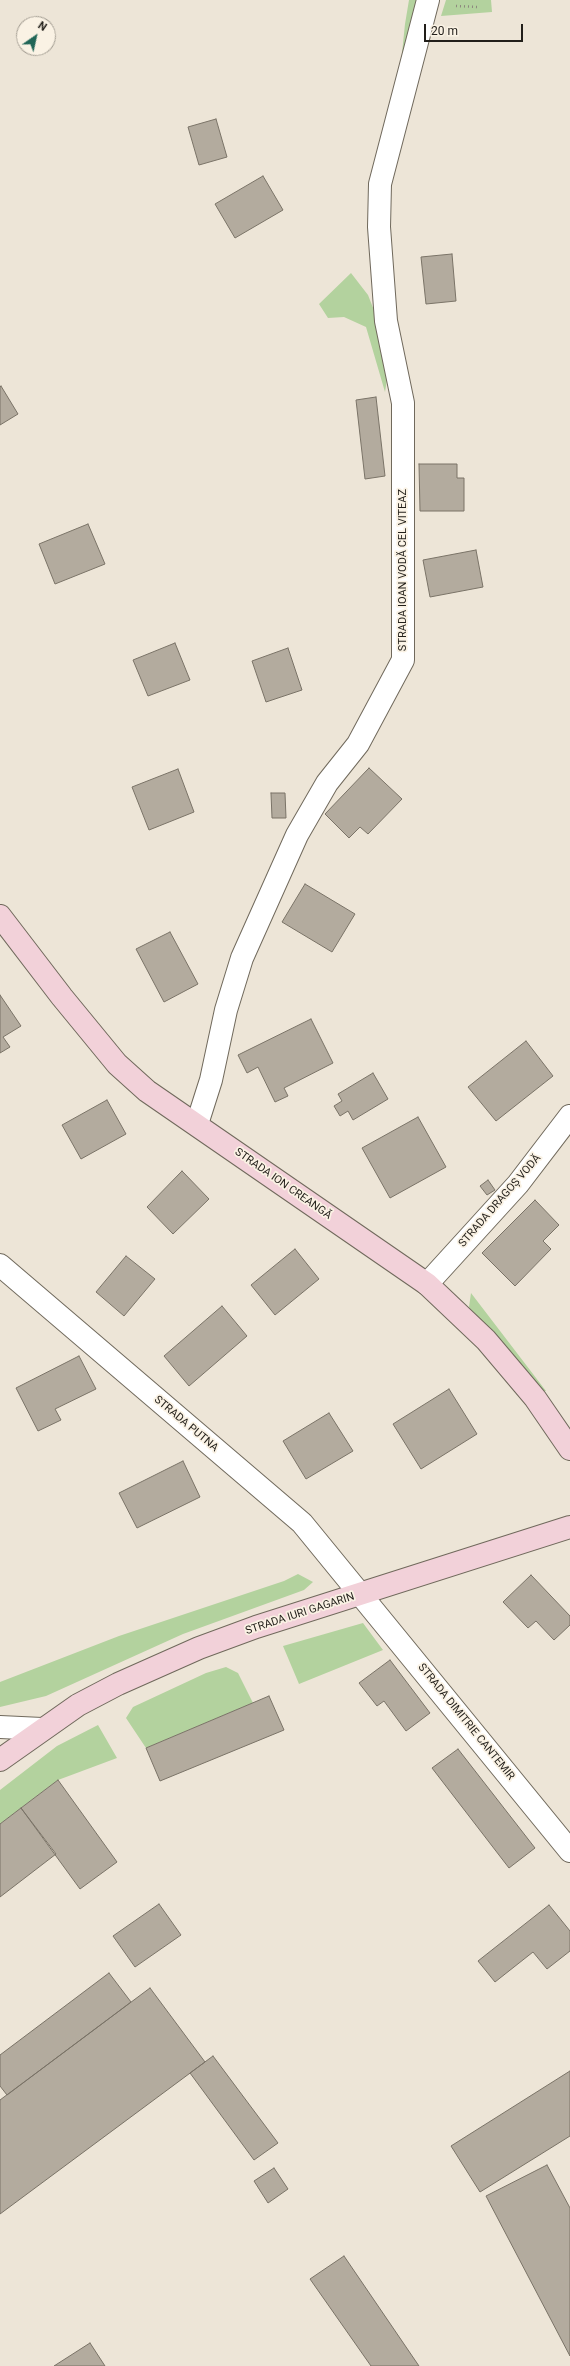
<!DOCTYPE html>
<meta charset="utf-8">
<style>
body{margin:0}
#map{position:relative;width:570px;height:2366px;overflow:hidden;background:#ede5d7;font-family:Roboto,sans-serif}
canvas{display:block}
.north{position:absolute;left:16px;top:16px;width:40px;height:40px;box-sizing:border-box;background:#faf2e4;border:1px solid #a49e93;border-radius:50%;rotate:34deg;font-size:11px;font-weight:700;line-height:16px;text-align:center;color:#221f1a}
.north::after{content:'';display:block;margin:auto;width:14px;height:18px;background:#216657;clip-path:polygon(50% 0,100% 100%,50% 72%,0 100%)}
.scale{position:absolute;left:424px;top:24px;width:99px;height:18px;box-sizing:border-box;border:2px solid #221f1a;border-top:0;padding-left:5px;font-size:12px;line-height:14px;white-space:nowrap;color:#221f1a;-webkit-text-stroke:3px #faf2e4;paint-order:stroke}
</style>
<div id="map">
<canvas width="570" height="2366"></canvas>
<div class="north">N</div>
<div class="scale">20 m</div>
</div>
<script>
const ctx = document.querySelector('canvas').getContext('2d');
ctx.lineJoin = 'round';
function fill(path, color) {
  ctx.fillStyle = color;
  ctx.fill(path, 'evenodd');
}
function shape(rows) {
  const path = new Path2D();
  for (const r of rows) {
    path.moveTo(r[0], r[1]);
    for (let i = 2; i < r.length; i += 2) path.lineTo(r[i], r[i + 1]);
  }
  return path;
}
function strokePath(path, color, width, dash) {
  ctx.strokeStyle = color;
  ctx.lineWidth = width;
  ctx.lineCap = dash ? 'butt' : 'round';
  ctx.setLineDash(dash || []);
  ctx.stroke(path);
}
function label(font, color, halo, rows, align = 'center') {
  ctx.font = font + ' Roboto,sans-serif';
  ctx.lineWidth = 3.5;
  ctx.setLineDash([]);
  ctx.textBaseline = 'middle';
  ctx.strokeStyle = halo;
  ctx.fillStyle = color;
  for (const [text, x, y, turn = 0] of rows) {
    ctx.save();
    ctx.translate(x, y);
    ctx.rotate((+turn || 0) * Math.PI / 180);
    ctx.textAlign = isNaN(turn) ? turn : align;
    if (halo) ctx.strokeText(text, 0, 0);
    ctx.fillText(text, 0, 0);
    ctx.restore();
  }
}
fill(shape([
 [409,0,419,0,399,82,405,24],
 [446,0,491,0,492,12,441,16],
 [351,273,368,295,377,318,388,373,385,392,366,327,344,317,328,318,319,304],
 [471,1293,546,1391,542,1391,474,1314,469,1307],
 [298,1574,313,1582,304,1590,183,1634,46,1696,0,1707,0,1682,119,1636,284,1581],
 [363,1623,383,1650,299,1684,283,1646],
 [226,1667,238,1673,253,1703,146,1748,126,1718,133,1707,206,1673],
 [98,1725,117,1758,58,1780,0,1824,0,1790,57,1746]
]), '#b3d29e');
const building = shape([
 [216,119,227,157,199,165,188,127,216,119],
 [263,176,283,210,235,238,215,204,263,176],
 [452,254,456,301,426,304,421,257,452,254],
 [1,386,18,414,0,425,0,387,1,386],
 [376,397,385,476,365,479,356,400,376,397],
 [419,464,457,464,457,478,464,478,464,511,420,511,419,464],
 [88,524,105,564,55,584,39,544,88,524],
 [476,550,483,587,430,597,423,560,476,550],
 [175,643,190,680,148,696,133,660,175,643],
 [288,648,302,690,266,702,252,661,288,648],
 [369,768,402,799,368,834,360,827,349,838,325,814,369,768],
 [178,769,194,812,149,830,132,787,178,769],
 [271,793,285,793,286,818,272,818,271,793],
 [305,884,355,914,332,952,282,922,305,884],
 [170,932,198,984,164,1002,136,949,170,932],
 [0,995,21,1026,3,1037,10,1047,0,1053,0,995],
 [311,1019,333,1063,284,1088,288,1096,275,1102,258,1067,247,1073,238,1055,311,1019],
 [526,1041,553,1076,496,1121,468,1087,526,1041],
 [373,1073,388,1099,353,1120,348,1111,340,1116,334,1106,342,1101,338,1094,373,1073],
 [107,1100,126,1134,81,1159,62,1125,107,1100],
 [418,1117,446,1167,390,1198,362,1148,418,1117],
 [182,1171,209,1199,173,1234,147,1207,182,1171],
 [488,1180,495,1190,487,1195,480,1186,488,1180],
 [535,1200,559,1225,543,1241,551,1249,515,1286,482,1253,535,1200],
 [295,1249,319,1279,275,1315,251,1285,295,1249],
 [126,1256,155,1279,124,1316,96,1292,126,1256],
 [222,1306,247,1336,189,1386,164,1356,222,1306],
 [79,1356,96,1389,55,1409,61,1420,38,1431,16,1388,79,1356],
 [449,1389,477,1434,421,1469,393,1424,449,1389],
 [329,1413,353,1451,306,1479,283,1441,329,1413],
 [183,1461,200,1497,137,1528,119,1493,183,1461],
 [531,1575,570,1616,570,1625,554,1640,536,1621,528,1628,503,1602,531,1575],
 [390,1660,430,1713,406,1731,384,1701,377,1706,359,1683,390,1660],
 [269,1696,284,1730,160,1781,146,1748,269,1696],
 [458,1749,535,1848,509,1868,432,1768,458,1749],
 [58,1780,117,1862,80,1889,21,1808,58,1780],
 [21,1808,56,1854,0,1897,0,1824,21,1808],
 [159,1904,181,1935,135,1967,113,1936,159,1904],
 [549,1905,570,1931,570,1951,547,1969,533,1952,495,1982,478,1961,549,1905],
 [109,1973,131,2002,7,2095,0,2086,0,2055,109,1973],
 [150,1988,205,2062,0,2214,0,2100,150,1988],
 [213,2056,278,2143,254,2160,190,2073,213,2056],
 [570,2071,570,2136,480,2192,451,2146,570,2071],
 [547,2165,570,2208,570,2356,486,2196,547,2165],
 [274,2168,288,2189,268,2203,254,2181,274,2168],
 [344,2256,419,2366,371,2366,310,2279,344,2256],
 [90,2343,105,2366,54,2366,90,2343]
]);
fill(building, '#b3ab9e');
strokePath(building, '#7a7367', 1);
const street = shape([
 [197,1124,211,1080,226,1010,242,958,297,835,327,783,358,744,403,660,403,403,386,321,379,227,380,184,428,0],
 [0,1265,302,1523,570,1851],
 [427,1284,518,1184,570,1116],
 [0,1727,42,1729]
]);
const secondary = shape([
 [0,916,62,997,117,1064,147,1091,427,1284,486,1340,535,1398,570,1449],
 [0,1760,78,1705,118,1684,199,1648,256,1627,570,1527]
]);
strokePath(street, '#70695c', 24);
strokePath(secondary, '#70695c', 24);
strokePath(shape([
 [456,6,478,7]
]), '#8d887e', 2.5, [1, 3]);
strokePath(street, '#fff', 22);
strokePath(secondary, '#f2d1d9', 22);
label('11px', '#221f1a', '#faf2e4', [
 ["STRADA IOAN VODĂ CEL VITEAZ",403,570,-90],
 ["STRADA ION CREANGĂ",283,1184,35],
 ["STRADA DRAGOȘ VODĂ",500,1201,-49],
 ["STRADA PUTNA",186,1424,40],
 ["STRADA IURI GAGARIN",300,1614,-18],
 ["STRADA DIMITRIE CANTEMIR",466,1722,51]
]);
</script>
